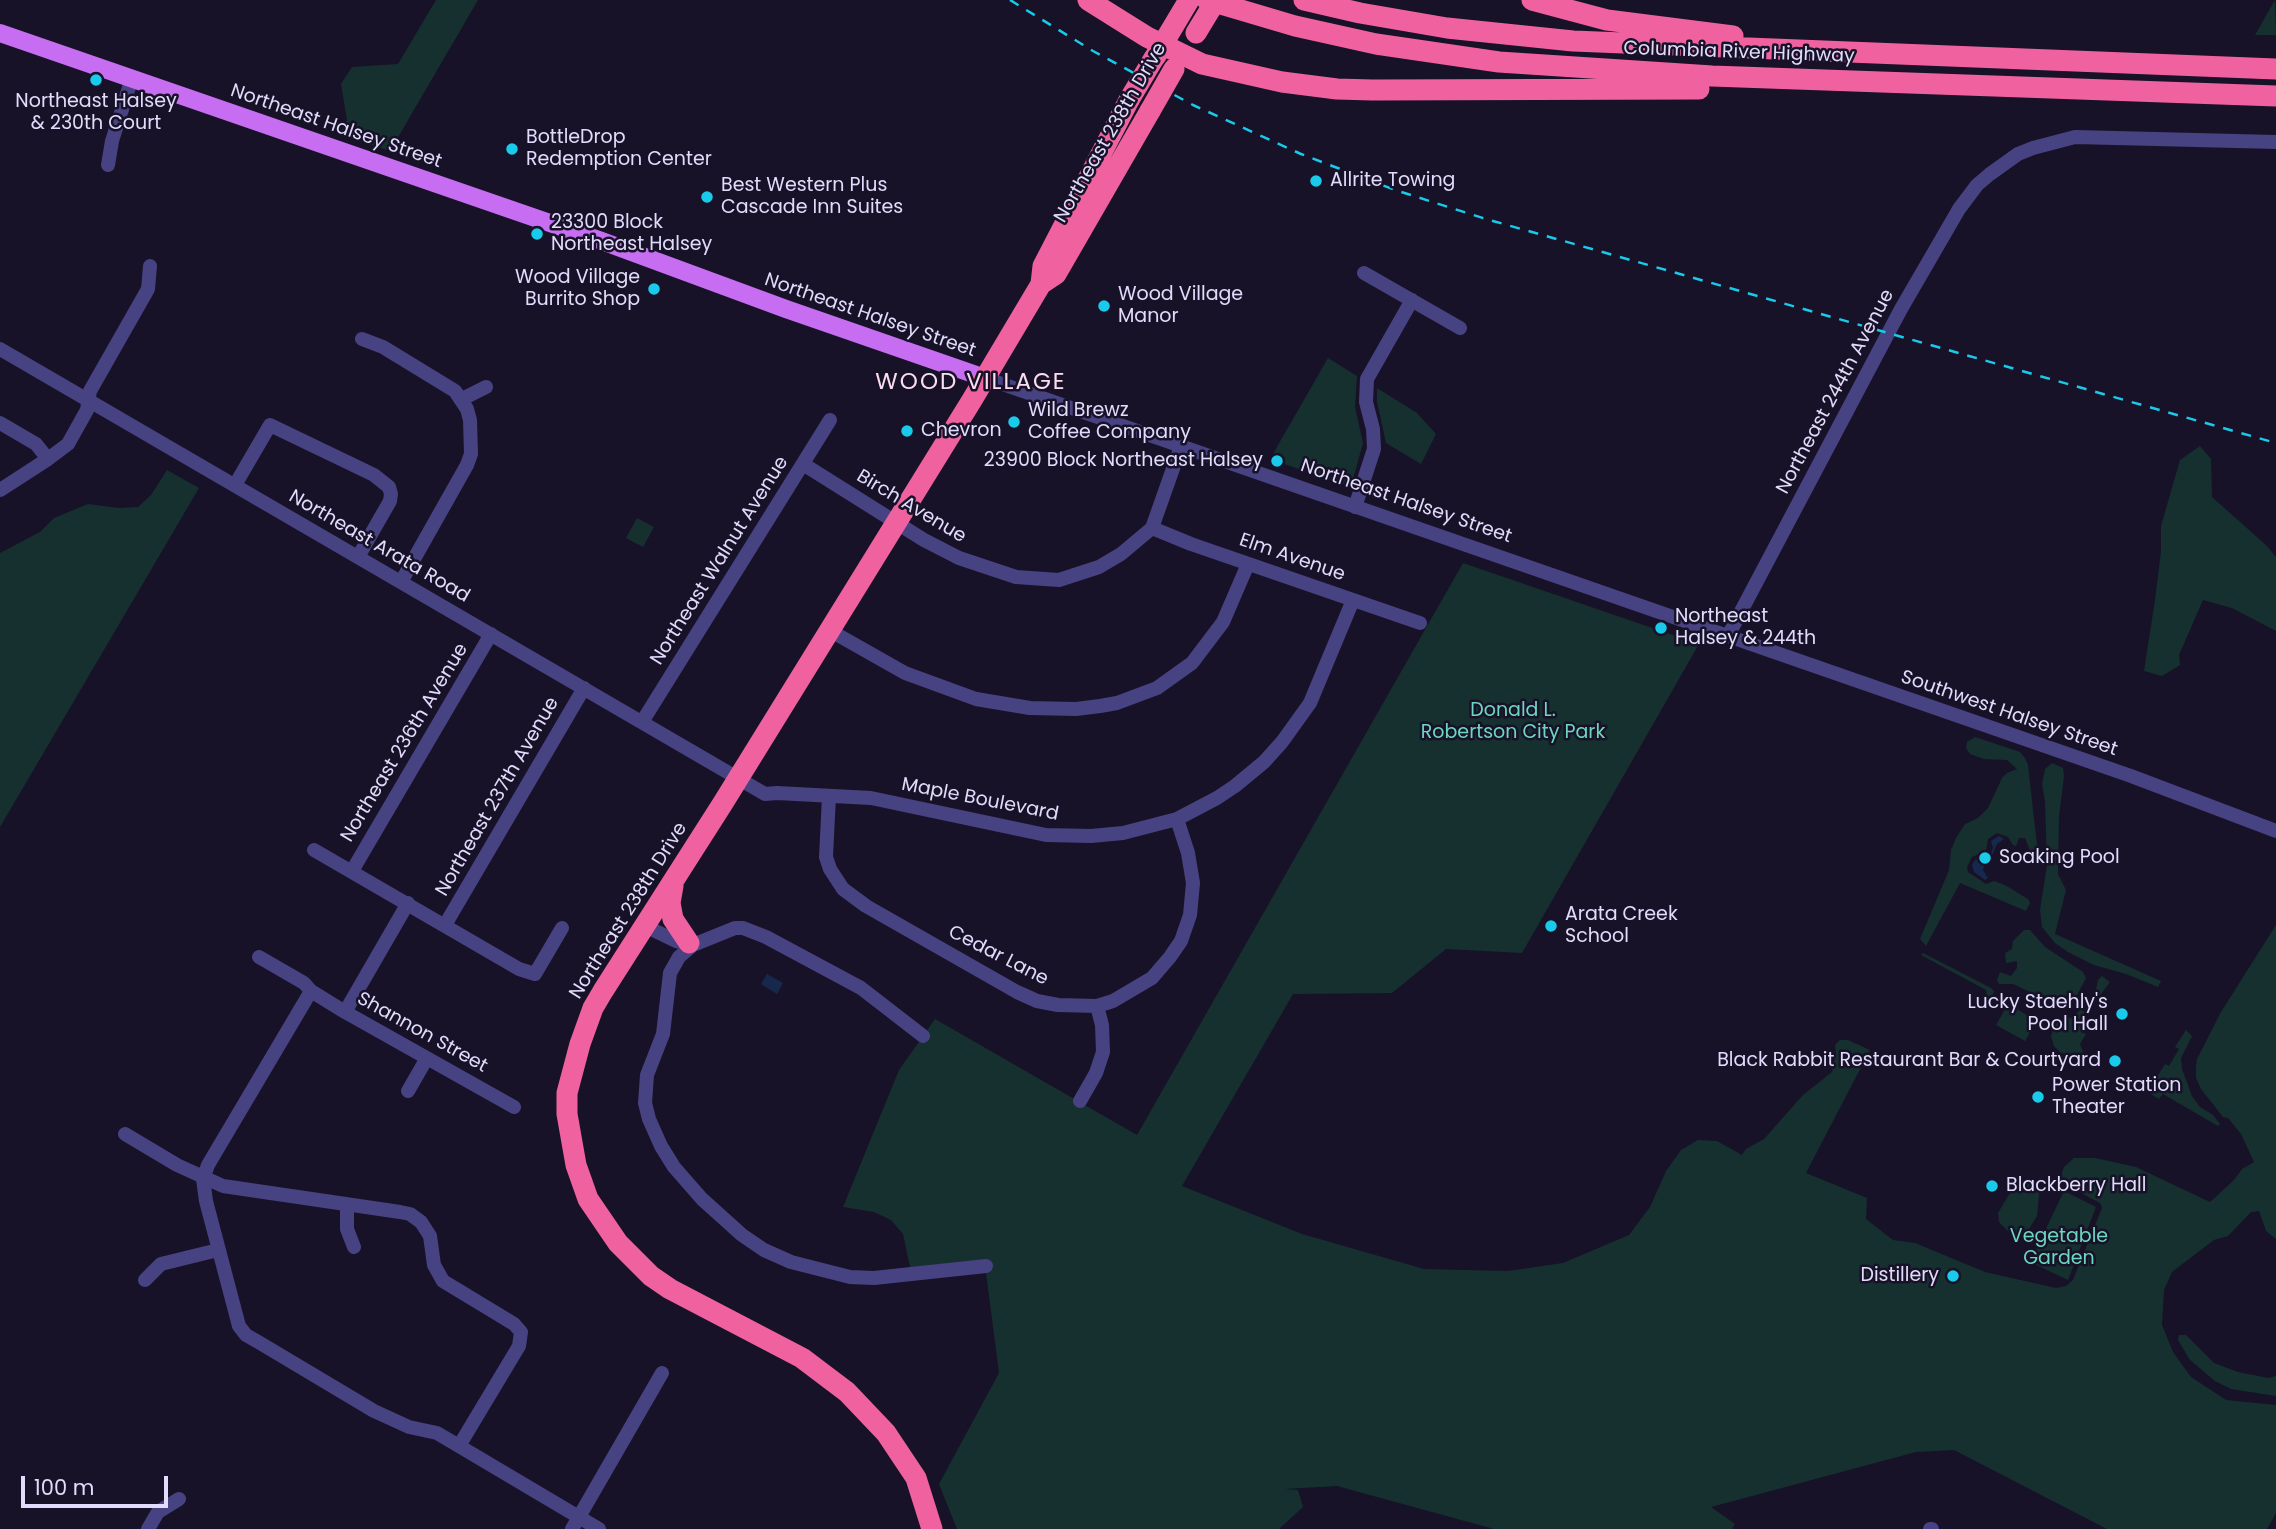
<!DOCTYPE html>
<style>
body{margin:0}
#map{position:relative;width:2276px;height:1529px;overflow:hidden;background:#171227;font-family:Poppins,sans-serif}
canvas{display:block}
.scale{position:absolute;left:21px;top:1476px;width:147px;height:32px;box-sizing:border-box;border:4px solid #e1dbfc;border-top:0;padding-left:9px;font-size:21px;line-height:24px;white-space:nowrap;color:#e1dbfc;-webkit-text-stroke:5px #171227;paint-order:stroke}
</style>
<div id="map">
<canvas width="2276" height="1529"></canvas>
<div class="scale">100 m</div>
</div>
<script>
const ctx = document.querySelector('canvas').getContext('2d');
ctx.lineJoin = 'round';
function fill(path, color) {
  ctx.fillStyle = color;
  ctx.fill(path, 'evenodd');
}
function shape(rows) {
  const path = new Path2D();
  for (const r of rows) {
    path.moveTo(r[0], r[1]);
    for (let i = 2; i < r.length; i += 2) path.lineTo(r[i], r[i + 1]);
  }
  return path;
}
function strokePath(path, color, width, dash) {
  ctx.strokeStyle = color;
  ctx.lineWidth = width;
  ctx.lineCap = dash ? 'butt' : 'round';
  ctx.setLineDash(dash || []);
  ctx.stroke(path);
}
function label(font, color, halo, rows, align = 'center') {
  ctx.font = font + ' Poppins,sans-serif';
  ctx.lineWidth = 5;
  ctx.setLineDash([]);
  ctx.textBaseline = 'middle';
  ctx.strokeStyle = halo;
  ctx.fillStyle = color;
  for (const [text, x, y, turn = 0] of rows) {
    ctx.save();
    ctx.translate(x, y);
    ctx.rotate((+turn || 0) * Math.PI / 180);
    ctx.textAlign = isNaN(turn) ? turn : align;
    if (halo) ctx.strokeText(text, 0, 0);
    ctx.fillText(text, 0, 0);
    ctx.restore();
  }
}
fill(shape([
 [436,0,478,0,390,151,340,134,347,120,341,84,352,67,398,64],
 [2275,0,2276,35,2255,35],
 [1328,358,1357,376,1355,407,1363,443,1352,483,1342,484,1270,459],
 [1377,388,1417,413,1436,434,1421,464,1386,443,1377,402],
 [2200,446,2211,459,2212,497,2267,546,2276,557,2276,631,2232,608,2203,600,2179,655,2180,665,2162,676,2144,671,2155,600,2161,551,2161,526,2180,460],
 [167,470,199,488,0,827,0,553,40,532,54,518,88,504,119,508,138,507,151,495],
 [637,518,654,527,643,547,626,538],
 [1463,563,1699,644,1522,953,1446,949,1392,993,1293,994,1182,1186,1302,1234,1424,1269,1508,1271,1563,1263,1629,1235,1650,1207,1666,1171,1681,1150,1698,1140,1717,1141,1742,1155,1746,1149,1764,1139,1803,1095,1832,1072,1836,1054,1835,1045,1840,1040,1848,1040,1870,1050,1806,1173,1867,1198,1866,1219,1893,1240,1915,1243,1985,1272,2056,1288,2066,1286,2073,1280,2102,1208,2100,1203,2068,1186,2061,1176,2064,1167,2074,1158,2095,1158,2136,1167,2210,1202,2234,1180,2242,1169,2254,1162,2241,1134,2228,1118,2223,1117,2201,1089,2196,1078,2196,1067,2197,1059,2221,1012,2276,925,2276,1239,2266,1231,2259,1211,2251,1212,2228,1236,2214,1240,2172,1272,2164,1290,2162,1325,2173,1352,2191,1377,2226,1400,2276,1405,2276,1513,2267,1529,2107,1529,1954,1450,1916,1452,1711,1507,1735,1524,1732,1529,1494,1529,1337,1486,1285,1489,1298,1490,1303,1507,1279,1529,957,1529,939,1484,999,1373,985,1265,911,1272,903,1234,891,1220,874,1212,843,1207,899,1070,935,1019,1137,1135],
 [1975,737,2020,752,2025,758,2028,765,2038,854,2033,856,2031,853,2025,838,2019,838,2016,846,2013,845,2008,837,1997,833,1988,839,1986,851,1972,857,1967,867,1968,872,1986,884,1994,881,2005,885,2028,899,2030,903,2026,911,1960,883,1926,946,1920,939,1949,870,1951,850,1956,838,1965,824,1978,818,1988,808,2002,778,2007,773,2017,769,2007,760,1984,759,1970,754,1966,748,1967,742],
 [2052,763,2063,768,2064,776,2059,816,2058,874,2066,890,2055,934,2161,981,2158,987,2126,974,2094,965,2068,952,2055,943,2042,927,2040,910,2047,865,2045,801,2042,784,2045,769],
 [2024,930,2030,930,2045,947,2083,972,2086,978,2074,1001,2069,1006,2062,1007,2013,984,1999,984,1997,980,2000,972,2011,976,2017,968,2017,961,2006,963,2005,953,2012,949,2013,941],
 [1923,953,1991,988,1994,991,1992,997,1987,997,1986,990,1921,955],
 [2102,976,2110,982,2098,998,2095,994,2098,980],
 [2008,1004,2037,1021,2025,1041,1996,1025],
 [2081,1009,2086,1013,2081,1022,2085,1025,2081,1032,2086,1034,2080,1044,2084,1054,2080,1057,2075,1057,2060,1052,2054,1046,2051,1036,2055,1025,2061,1019,2072,1018],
 [2186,1030,2192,1036,2181,1058,2182,1069,2192,1096,2200,1107,2213,1115,2220,1124,2218,1126,2163,1094,2159,1099,2151,1094,2153,1089,2148,1085,2149,1081,2157,1077,2165,1064,2169,1066,2179,1049,2175,1047],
 [2026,1181,2033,1181,2040,1185,2037,1216,2024,1237,2015,1238,1999,1222,1998,1213,2014,1186],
 [2064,1191,2096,1207,2068,1280,2030,1262],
 [2179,1335,2186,1335,2214,1363,2238,1372,2268,1378,2276,1376,2276,1396,2231,1389,2215,1381,2190,1360,2178,1340]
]), '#163030');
fill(shape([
 [1999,836,2004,839,1997,844,1991,858,1984,866,1983,870,1988,878,1985,880,1974,872,1972,865,1975,860,1991,853,1993,848,1991,841],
 [767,974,783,983,777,994,761,984]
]), '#16294d');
strokePath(shape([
 [108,165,112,141,132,78],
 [1364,273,1460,328],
 [362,339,383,347,455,391,467,409,470,420,471,454,467,465,401,582],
 [0,349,765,794,777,793,871,798,1046,835,1091,836,1123,833,1177,819,1217,798,1235,786,1264,762,1282,742,1310,703,1353,600],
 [985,378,2131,776,2276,831],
 [462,399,486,387],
 [0,423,36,444,48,459],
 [803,464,924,540,959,558,1016,577,1059,580,1099,567,1121,554,1152,528,1181,446],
 [235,485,270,425,374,475,389,487,391,494,390,501,358,557],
 [0,490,48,459,68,444,87,410,90,391,148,289,150,266],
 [1355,507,1374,449,1373,429,1366,402,1367,379,1412,300],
 [1152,528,1191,544,1420,623],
 [829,630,905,673,976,699,1030,708,1076,709,1100,706,1117,703,1157,688,1192,663,1223,622,1248,564],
 [1728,636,1901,309,1959,209,1977,185,1990,174,2018,154,2033,148,2075,137,2276,142],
 [642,722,830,420],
 [829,796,826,857,830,869,843,889,866,906,1017,992,1037,1001,1058,1005,1097,1006,1113,1001,1152,978,1170,957,1181,941,1190,915,1193,883,1188,853,1177,819],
 [314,850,519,969,535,974,562,928],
 [352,871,491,634],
 [445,925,584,688],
 [645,926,676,941,692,944],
 [259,957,304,983,311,991,345,1012,514,1107],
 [311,991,208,1165,203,1179,206,1201,239,1326,246,1335,260,1343,374,1411,409,1427,437,1433,599,1529],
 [345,1012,408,903],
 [923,1036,861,988,766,937,743,928,735,928,693,945,679,957,670,973,663,1034,647,1075,645,1103,649,1119,661,1146,674,1167,702,1199,742,1235,764,1250,791,1262,850,1277,874,1278,986,1266],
 [408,1091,427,1058],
 [1080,1101,1096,1073,1103,1052,1102,1025,1097,1006],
 [125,1134,177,1165,223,1186,400,1212,410,1214,421,1222,430,1236,434,1265,443,1281,514,1324,521,1332,519,1346,459,1446],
 [347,1204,347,1229,354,1247],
 [145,1280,161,1264,218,1250],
 [148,1529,158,1512,179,1499],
 [572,1529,662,1373],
 [1930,1529,1932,1529]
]), '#474281', 14);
strokePath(shape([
 [0,33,599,240,786,309,985,378]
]), '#c66df1', 18);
strokePath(shape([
 [1088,0,1147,37,1202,64,1282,82,1337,89,1372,90,1699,89],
 [1207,0,1295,26,1376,44,1499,62,1712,76,2276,96],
 [1304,0,1360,13,1447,28,1573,41,2276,69],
 [1532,0,1607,20,1733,36],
 [1155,57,1189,0],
 [1041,284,1043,266,1129,100],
 [673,886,670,903,673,919,689,943],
 [932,1529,916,1478,886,1433,847,1392,802,1358,670,1289,651,1276,618,1243,588,1199,576,1165,567,1114,567,1093,580,1044,593,1008,603,991,723,803,972,400,1041,284,1056,274,1150,111]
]), '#f0629f', 21);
strokePath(shape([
 [1010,0,1093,51,1193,105,1301,154,1395,190,1486,219,2276,443]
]), '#1acaea', 2.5, [10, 9]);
strokePath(shape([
 [1196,33,1216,0],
 [1129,100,1154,58],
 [1150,111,1174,69]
]), '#f0629f', 21);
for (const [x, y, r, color] of [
 [96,80,7,"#1acaea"],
 [512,149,7,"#1acaea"],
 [1316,181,7,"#1acaea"],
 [707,197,7,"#1acaea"],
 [537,234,7,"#1acaea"],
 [654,289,7,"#1acaea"],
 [1104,306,7,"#1acaea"],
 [1014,422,7,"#1acaea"],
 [907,431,7,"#1acaea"],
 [1277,461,7,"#1acaea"],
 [1661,628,7,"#1acaea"],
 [1985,858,7,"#1acaea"],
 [1551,926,7,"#1acaea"],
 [2122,1014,7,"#1acaea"],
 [2115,1061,7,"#1acaea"],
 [2038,1097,7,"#1acaea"],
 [1992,1186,7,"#1acaea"],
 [1953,1276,7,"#1acaea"]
]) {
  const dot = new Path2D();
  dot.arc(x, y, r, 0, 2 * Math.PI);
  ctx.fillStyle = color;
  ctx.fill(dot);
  strokePath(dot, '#171227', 2.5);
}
label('19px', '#e1dbfc', '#171227', [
 ["Columbia River Highway",1739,53,2],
 ["Northeast Halsey Street",336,127,19],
 ["Northeast 238th Drive",1111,133,-60],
 ["Northeast Halsey Street",870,316,19],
 ["Northeast 244th Avenue",1836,392,-62],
 ["Northeast Halsey Street",1406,502,19],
 ["Birch Avenue",911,507,31],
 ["Northeast Arata Road",379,547,30],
 ["Elm Avenue",1292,558,19],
 ["Northeast Walnut Avenue",720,561,-58],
 ["Southwest Halsey Street",2009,714,19],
 ["Northeast 236th Avenue",405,743,-59],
 ["Northeast 237th Avenue",498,797,-60],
 ["Maple Boulevard",980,800,11],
 ["Northeast 238th Drive",629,911,-58],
 ["Cedar Lane",998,956,27],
 ["Shannon Street",422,1033,29]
]);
label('19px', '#e1dbfc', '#171227', [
 ["Northeast Halsey",96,102,"center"],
 ["& 230th Court",96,124,"center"],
 ["BottleDrop",526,138],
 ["Redemption Center",526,160],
 ["Allrite Towing",1330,181],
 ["Best Western Plus",721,186],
 ["Cascade Inn Suites",721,208],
 ["23300 Block",551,223],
 ["Northeast Halsey",551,245],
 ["Wood Village",640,278,"right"],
 ["Burrito Shop",640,300,"right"],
 ["Wood Village",1118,295],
 ["Manor",1118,317],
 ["Wild Brewz",1028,411],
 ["Coffee Company",1028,433],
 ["Chevron",921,431],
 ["23900 Block Northeast Halsey",1263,461,"right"],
 ["Northeast",1675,617],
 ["Halsey & 244th",1675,639],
 ["Soaking Pool",1999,858],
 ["Arata Creek",1565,915],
 ["School",1565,937],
 ["Lucky Staehly's",2108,1003,"right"],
 ["Pool Hall",2108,1025,"right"],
 ["Black Rabbit Restaurant Bar & Courtyard",2101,1061,"right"],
 ["Power Station",2052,1086],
 ["Theater",2052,1108],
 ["Blackberry Hall",2006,1186],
 ["Distillery",1939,1276,"right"]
], 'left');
label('19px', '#6dd6c1', '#171227', [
 ["Donald L.",1513,711],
 ["Robertson City Park",1513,733],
 ["Vegetable",2059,1237],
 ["Garden",2059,1259]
]);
ctx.letterSpacing = '2px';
label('23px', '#fcddef', '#171227', [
 ["WOOD VILLAGE",971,383]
]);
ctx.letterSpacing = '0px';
</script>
